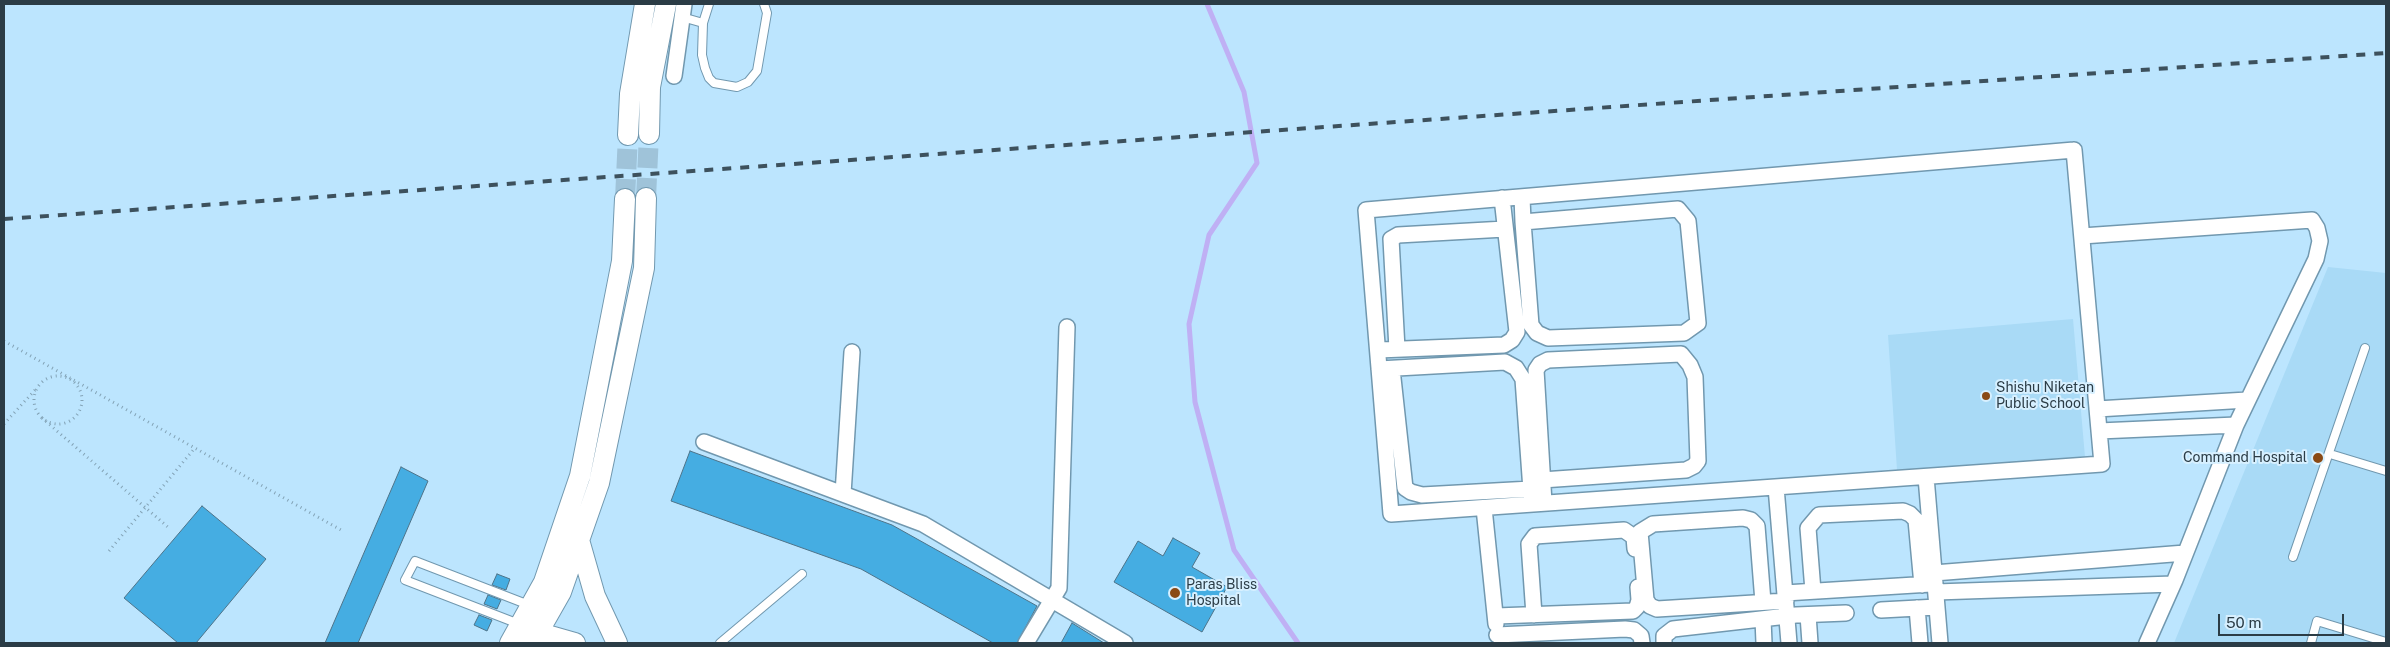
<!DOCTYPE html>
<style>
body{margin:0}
#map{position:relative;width:2390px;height:647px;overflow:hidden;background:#bce5fe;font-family:"Public Sans",sans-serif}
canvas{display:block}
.frame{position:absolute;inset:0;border:5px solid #2b3c46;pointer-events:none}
.scale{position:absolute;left:2218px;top:614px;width:126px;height:22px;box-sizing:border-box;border:2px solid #2b3c46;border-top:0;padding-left:6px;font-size:15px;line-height:18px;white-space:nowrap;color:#2b3c46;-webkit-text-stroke:4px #d7f0ff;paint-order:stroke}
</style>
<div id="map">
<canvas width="2390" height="647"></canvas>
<div class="frame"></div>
<div class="scale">50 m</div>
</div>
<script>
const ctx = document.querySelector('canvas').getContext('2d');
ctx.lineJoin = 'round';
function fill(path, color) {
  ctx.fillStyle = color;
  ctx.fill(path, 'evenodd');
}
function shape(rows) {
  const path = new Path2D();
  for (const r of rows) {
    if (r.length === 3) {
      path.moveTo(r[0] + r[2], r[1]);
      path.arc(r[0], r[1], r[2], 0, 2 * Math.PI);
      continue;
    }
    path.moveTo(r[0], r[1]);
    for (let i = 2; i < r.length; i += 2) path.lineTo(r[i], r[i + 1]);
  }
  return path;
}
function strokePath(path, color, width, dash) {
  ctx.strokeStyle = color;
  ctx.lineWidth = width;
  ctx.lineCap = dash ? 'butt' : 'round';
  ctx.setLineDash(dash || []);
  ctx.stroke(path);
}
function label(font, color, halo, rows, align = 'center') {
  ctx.font = font + ' "Public Sans",sans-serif';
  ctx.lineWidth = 4;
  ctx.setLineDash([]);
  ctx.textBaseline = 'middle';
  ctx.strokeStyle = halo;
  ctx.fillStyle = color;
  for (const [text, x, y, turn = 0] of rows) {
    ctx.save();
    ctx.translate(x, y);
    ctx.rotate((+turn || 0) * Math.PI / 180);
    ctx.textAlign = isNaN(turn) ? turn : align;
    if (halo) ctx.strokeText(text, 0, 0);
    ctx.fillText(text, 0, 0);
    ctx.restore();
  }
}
fill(shape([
 [2328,267,2386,273,2386,643,2174,643],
 [2073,319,2085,457,1897,470,1888,335]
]), '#a9daf6');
strokePath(shape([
 [1207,4,1244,92,1257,163,1209,235,1189,324,1195,402,1234,550,1298,643]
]), '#bfb0f4', 5);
const building = shape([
 [690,451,892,525,1037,606,1017,643,993,643,861,569,671,501,690,451],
 [401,467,428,481,358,643,325,643,401,467],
 [202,506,266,559,196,643,178,643,124,598,202,506],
 [1173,538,1200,553,1192,567,1227,587,1202,632,1114,582,1138,541,1163,556,1173,538],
 [497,574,510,579,506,590,492,585,497,574],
 [488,595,501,600,497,609,484,604,488,595],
 [479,615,492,620,487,631,474,625,479,615],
 [1072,623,1104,643,1061,643,1072,623]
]);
fill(building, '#45ade2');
strokePath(building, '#4d7389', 1);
strokePath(shape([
 [646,198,649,134],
 [625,199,628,135]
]), '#9fc3d9', 20, [20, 10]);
const lane = shape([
 [709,4,703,23,702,55,705,68,709,78,714,83,737,87,748,82,757,71,767,13,764,4],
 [682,17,703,23],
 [2330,454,2386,471],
 [2293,557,2365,348],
 [519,624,405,580,415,561,529,605],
 [720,643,802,574],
 [2311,643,2317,621,2386,642]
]);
const street = shape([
 [674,76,684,4],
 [2074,150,2102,464,1391,514,1366,210,2074,150],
 [1522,197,1523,222,1531,325,1537,333,1548,338,1684,333,1698,323,1688,221,1678,209,1523,222],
 [2082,236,2312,220,2317,228,2320,241,2316,259,2236,425,2175,580,2147,643],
 [1397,349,1391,239,1398,235,1505,229],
 [1378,350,1504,345,1512,340,1517,332,1502,198],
 [1379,369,1505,362,1516,368,1523,379,1532,504],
 [1392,369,1405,488,1411,492,1422,495,1531,489],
 [2097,409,2247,400],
 [2099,431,2236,425],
 [704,442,923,524,1125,643],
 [1926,477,1940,643],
 [1542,480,1686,470,1694,466,1698,461,1695,377,1690,365,1681,354,1548,360,1540,364,1536,370,1544,503],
 [1776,487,1789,643],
 [843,494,852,352],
 [1484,508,1496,624],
 [1934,573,2185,553],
 [1813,591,1808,528,1819,515,1903,511,1910,514,1916,520,1922,585],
 [1936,592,2173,584],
 [1785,593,1931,584],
 [1763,602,1757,526,1751,520,1743,518,1653,524,1640,532,1646,600,1650,606,1657,609,1786,601],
 [1917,608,1920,643],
 [1881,610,1937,607],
 [1534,615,1529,544,1535,536,1624,530,1634,537,1635,549],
 [1808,615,1810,643],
 [1496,616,1633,611,1637,607,1639,600,1638,587],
 [1763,619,1764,643],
 [1497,635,1625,629,1634,630,1641,636,1642,643],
 [1026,643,1059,588,1067,327],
 [1664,643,1664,636,1673,629,1796,615,1846,613]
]);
const secondary = shape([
 [649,134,650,87,666,4],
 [628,135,630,94,645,4],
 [579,540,595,596,617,643],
 [526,629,575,643],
 [510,643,544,582,580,476,622,261,625,199],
 [532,643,561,592,599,483,644,268,646,198]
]);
strokePath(lane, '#7198af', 10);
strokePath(street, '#7198af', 18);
strokePath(secondary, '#7198af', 22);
strokePath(shape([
 [4,341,341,530],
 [58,400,24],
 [42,418,169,528],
 [4,424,35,390],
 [109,551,194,449]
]), '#83a3b6', 3, [1, 4]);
strokePath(lane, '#fff', 8);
strokePath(street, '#fff', 15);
strokePath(secondary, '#fff', 20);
strokePath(shape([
 [4,219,2386,53]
]), '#3d515d', 4, [9, 9]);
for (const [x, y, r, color] of [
 [1986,396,5,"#8a4a15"],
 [2318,458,6,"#8a4a15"],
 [1175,593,6,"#8a4a15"]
]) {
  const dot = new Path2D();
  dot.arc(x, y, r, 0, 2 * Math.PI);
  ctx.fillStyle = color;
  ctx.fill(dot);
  strokePath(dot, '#d7f0ff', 2);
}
label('14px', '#2b3c46', '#d7f0ff', [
 ["Shishu Niketan",1996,388],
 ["Public School",1996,404],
 ["Command Hospital",2307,458,"right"],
 ["Paras Bliss",1186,585],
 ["Hospital",1186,601]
], 'left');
</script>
